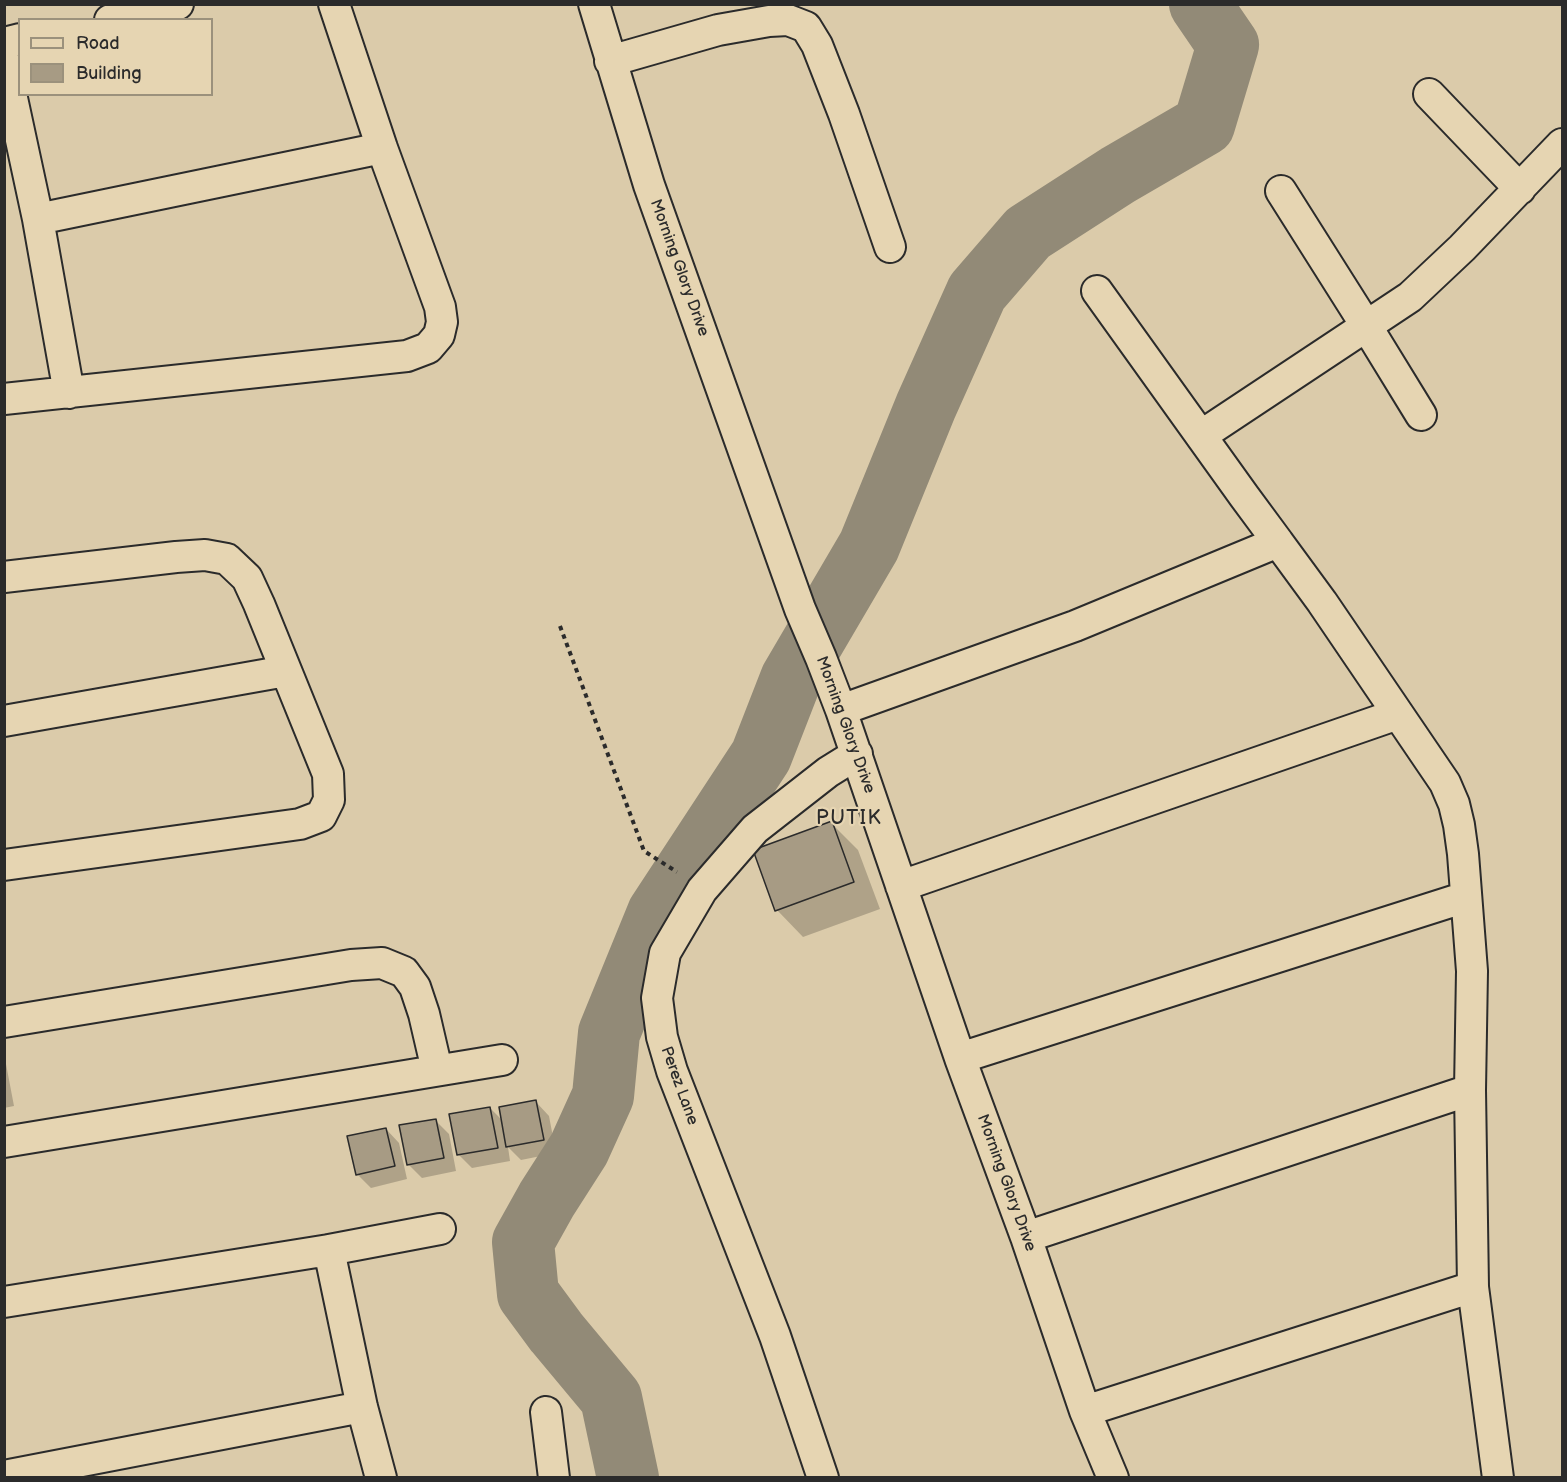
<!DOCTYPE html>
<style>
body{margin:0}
#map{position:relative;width:1567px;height:1482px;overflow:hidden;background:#dbcbaa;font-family:"Balsamiq Sans",sans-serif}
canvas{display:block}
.frame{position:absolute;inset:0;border:6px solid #2b2b2b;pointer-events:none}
.legend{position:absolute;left:18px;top:18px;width:195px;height:78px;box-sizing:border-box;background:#e6d5b2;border:2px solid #9b917c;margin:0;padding:8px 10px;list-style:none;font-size:18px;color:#2b2b2b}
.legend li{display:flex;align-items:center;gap:12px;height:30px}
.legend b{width:30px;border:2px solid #9b917c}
</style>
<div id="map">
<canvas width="1567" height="1482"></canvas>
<div class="frame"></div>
<ul class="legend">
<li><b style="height:8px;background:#e6d5b2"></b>Road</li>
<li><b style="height:16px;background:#a79b84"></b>Building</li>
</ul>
</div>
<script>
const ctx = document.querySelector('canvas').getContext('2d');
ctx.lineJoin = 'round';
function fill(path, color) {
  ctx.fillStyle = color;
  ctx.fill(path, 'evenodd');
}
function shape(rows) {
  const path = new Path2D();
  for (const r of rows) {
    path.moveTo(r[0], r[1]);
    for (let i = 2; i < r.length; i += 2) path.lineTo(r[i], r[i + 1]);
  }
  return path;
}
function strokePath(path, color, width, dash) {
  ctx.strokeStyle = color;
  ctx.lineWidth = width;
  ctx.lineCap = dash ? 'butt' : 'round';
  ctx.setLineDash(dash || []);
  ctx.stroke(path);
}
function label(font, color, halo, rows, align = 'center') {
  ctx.font = font + ' "Balsamiq Sans",sans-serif';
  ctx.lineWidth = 4.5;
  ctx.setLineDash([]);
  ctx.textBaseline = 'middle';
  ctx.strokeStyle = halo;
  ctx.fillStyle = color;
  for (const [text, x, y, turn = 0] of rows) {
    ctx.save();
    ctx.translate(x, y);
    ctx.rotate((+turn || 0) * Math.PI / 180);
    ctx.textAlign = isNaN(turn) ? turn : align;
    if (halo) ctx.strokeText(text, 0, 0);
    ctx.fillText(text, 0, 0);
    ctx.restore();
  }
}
fill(shape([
 [831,823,858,850,880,909,803,937,777,910],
 [4,1062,6,1064,14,1106,4,1108],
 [536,1102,549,1116,556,1153,521,1160,508,1147,510,1161,472,1168,458,1154,490,1108,503,1121],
 [436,1121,449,1134,456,1171,422,1178,408,1164],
 [386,1129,399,1143,407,1179,371,1188,357,1174]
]), '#0003');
strokePath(shape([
 [628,1478,611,1398,556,1332,528,1294,523,1242,547,1199,579,1149,603,1096,609,1033,658,913,761,756,791,679,869,546,926,406,977,292,1028,233,1118,175,1204,125,1228,45,1200,4]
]), '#928a77', 62);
const building = shape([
 [832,821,854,882,775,911,753,850,832,821],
 [536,1100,544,1140,506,1147,499,1107,536,1100],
 [490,1107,498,1148,457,1155,449,1114,490,1107],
 [436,1119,444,1158,407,1165,399,1125,436,1119],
 [386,1128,395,1166,356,1175,347,1136,386,1128]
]);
fill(building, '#a79b84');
strokePath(building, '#2b2b2b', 1.5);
const minor = shape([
 [594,4,649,185,800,609,821,658,841,710,960,1058,1026,1237,1085,1411,1113,1478],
 [110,20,178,4],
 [4,43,20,39],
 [4,61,38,219,69,393],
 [610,61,718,30,769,21,788,20,806,27,817,45,844,114,890,247],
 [1429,94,1520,189],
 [1281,191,1367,327,1421,415],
 [38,219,382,148],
 [1097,291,1244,496,1278,542],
 [4,399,407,356,428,348,439,335,442,322,440,307,382,148,334,4],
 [1202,435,1410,297,1462,248,1562,144],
 [4,577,176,557,205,555,227,559,247,578,259,604,328,774,329,800,321,816,300,824,4,865],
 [841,710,1075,626,1278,542,1322,602,1445,783,1454,804,1459,825,1463,854,1472,971,1470,1090,1473,1287,1498,1478],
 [4,721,286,671],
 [901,886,1398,714],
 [4,1022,351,965,382,963,404,972,415,987,424,1014,437,1070],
 [960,1058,1466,897],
 [4,1142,502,1060],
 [1026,1237,1470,1090],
 [329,1250,362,1407,381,1478],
 [4,1302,329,1250,440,1229],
 [1085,1411,1473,1287],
 [546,1412,554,1478],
 [4,1476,362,1407],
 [823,1478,775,1336,672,1071,662,1037,657,998,665,953,702,890,755,829,828,772,857,754]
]);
strokePath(minor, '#2b2b2b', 34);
strokePath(shape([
 [560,626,644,851,677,872]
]), '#2b2b2b', 4, [4.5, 4.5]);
strokePath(minor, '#e6d5b2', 30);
label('16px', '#2b2b2b', '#e6d5b2', [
 ["Morning Glory Drive",679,268,70],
 ["Morning Glory Drive",845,725,70],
 ["Perez Lane",679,1086,70],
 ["Morning Glory Drive",1006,1183,70]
]);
ctx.letterSpacing = '1.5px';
label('20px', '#2b2b2b', '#e6d5b2', [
 ["PUTIK",849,819]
]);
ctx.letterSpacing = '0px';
</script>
